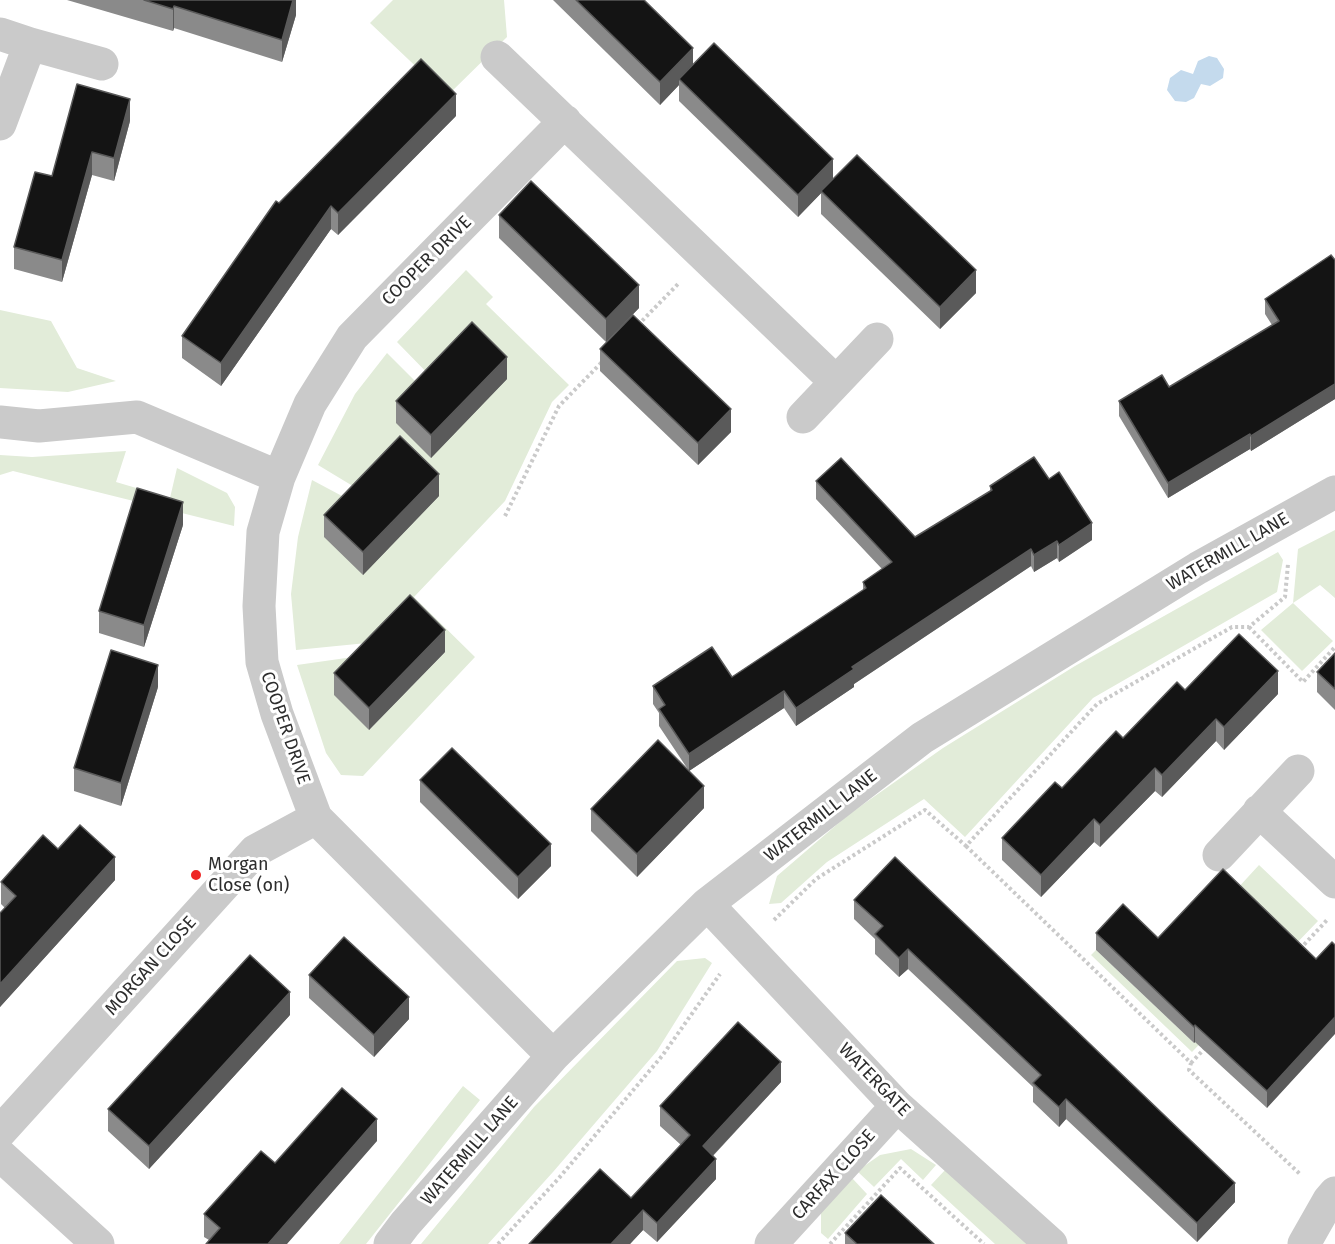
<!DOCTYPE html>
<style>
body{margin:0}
canvas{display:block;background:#fff}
</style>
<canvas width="1335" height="1244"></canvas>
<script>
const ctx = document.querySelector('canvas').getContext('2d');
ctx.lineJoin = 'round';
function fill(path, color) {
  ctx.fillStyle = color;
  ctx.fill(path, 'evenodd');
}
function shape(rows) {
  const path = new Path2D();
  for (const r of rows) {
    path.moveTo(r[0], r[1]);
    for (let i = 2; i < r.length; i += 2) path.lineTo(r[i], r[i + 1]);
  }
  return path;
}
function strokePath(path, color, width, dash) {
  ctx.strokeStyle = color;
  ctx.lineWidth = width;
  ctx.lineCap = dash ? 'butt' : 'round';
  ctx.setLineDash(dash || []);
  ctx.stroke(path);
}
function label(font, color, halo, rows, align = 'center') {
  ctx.font = font + ' "Fira Sans",sans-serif';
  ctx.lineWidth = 6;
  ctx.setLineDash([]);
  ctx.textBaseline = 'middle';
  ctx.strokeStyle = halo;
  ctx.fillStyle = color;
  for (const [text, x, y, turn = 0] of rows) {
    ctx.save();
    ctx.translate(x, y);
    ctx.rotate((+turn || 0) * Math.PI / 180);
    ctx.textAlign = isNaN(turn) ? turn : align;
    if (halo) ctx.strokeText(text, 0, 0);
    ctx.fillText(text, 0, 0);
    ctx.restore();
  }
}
fill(shape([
 [393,0,504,0,507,37,447,96,370,23],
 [466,270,493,297,486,304,569,385,552,402,505,501,414,597,475,657,363,776,341,775,326,753,297,665,374,654,369,730,445,652,387,641,296,650,291,594,298,537,312,480,357,504,366,494,318,465,355,394,387,353,426,392,436,382,397,342],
 [0,310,51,321,77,368,116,381,68,392,0,388],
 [126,451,116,482,170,498,177,468,227,493,235,507,234,526,13,471,0,475,0,455,32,457],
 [1335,530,1335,598,1320,585,1293,603,1333,641,1302,671,1261,630,1293,603,1298,549],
 [1278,552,1283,560,1277,592,1093,698,965,837,924,799,827,862,781,903,769,904,777,876,848,815,943,748,1075,666],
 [1259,865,1318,921,1192,1052,1091,955,1096,950,1194,1043,1236,890],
 [705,958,712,963,657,1051,553,1172,488,1244,421,1244,534,1107,677,961],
 [463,1086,480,1100,366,1244,339,1244],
 [911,1149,936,1165,923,1180,901,1159,874,1187,857,1171,880,1155],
 [946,1169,1027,1244,995,1244,931,1185],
 [852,1178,867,1194,828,1239,821,1233,821,1212]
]), '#e2ecd9');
fill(shape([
 [1209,56,1217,58,1224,69,1223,78,1210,86,1201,84,1194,98,1186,102,1175,101,1167,90,1170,78,1181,70,1193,74,1198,61]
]), '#c4daed');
strokePath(shape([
 [638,325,679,283],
 [505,516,559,406,603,361],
 [1249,627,1303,682,1335,647],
 [966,846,1191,1063,1189,1070,1301,1175],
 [774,920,816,879,925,810,966,846,1097,704,1232,627,1249,627,1285,597,1288,564],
 [1300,949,1328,919],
 [1191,1063,1206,1047],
 [498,1244,559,1178,662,1056,720,974],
 [830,1244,900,1168,984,1244]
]), '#cacaca', 4, [3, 3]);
strokePath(shape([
 [0,34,30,44,102,64],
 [497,57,836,382],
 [0,124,30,44],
 [803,417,877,339],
 [0,422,39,426,137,417,279,477],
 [1259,811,1335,882],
 [1219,855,1298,771],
 [707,904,897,1106,1051,1244],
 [553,1056,316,818,277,714,262,662,259,606,263,532,279,477,310,404,352,337,565,121],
 [0,1132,255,851,316,818],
 [0,1155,98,1244],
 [390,1244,405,1224,553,1056,707,904,922,738,1198,568,1335,492],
 [771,1244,897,1106],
 [1304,1244,1329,1200,1335,1193]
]), '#cacaca', 33);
fill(shape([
 [67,0,296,0,296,15,282,62,174,28,173,31],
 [553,0,644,0,693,65,833,180,976,293,940,329,821,214,821,193,798,217,679,101,679,85,660,105],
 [456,116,338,235,331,229,221,386,182,358,182,336,279,203],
 [130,121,114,181,92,175,62,282,14,269,14,247,52,176],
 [499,215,639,308,606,342,499,238],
 [1335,260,1335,399,1251,451,1250,449,1168,498,1119,416,1119,401,1169,387,1272,325,1265,314,1265,299],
 [600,349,731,432,698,465,600,371],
 [507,379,431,458,396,423,396,401],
 [1049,479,1092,540,1059,562,1057,558,1034,572,1031,566,854,684,854,687,796,726,784,708,689,771,659,726,659,713,653,704,653,686,732,677,863,590,863,582,882,569,816,499,816,481,915,537,990,491,990,486],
 [439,496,363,575,324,537,324,515],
 [183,525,144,647,99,633,99,611],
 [445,652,369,730,334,695,334,673],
 [1335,653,1335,710,1317,692,1317,672],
 [158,687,121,806,74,791,74,768],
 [1278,694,1224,750,1216,741,1162,797,1155,791,1100,847,1094,842,1041,897,1002,860,1002,838,1123,738],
 [420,780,551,866,518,899,420,802],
 [704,808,637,877,591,831,591,809],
 [58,849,115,880,0,1007,0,913,5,908,1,904,1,882],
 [854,900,1235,1202,1197,1242,1066,1119,1059,1127,1033,1102,1033,1087,908,969,899,977,875,954,875,939,854,919],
 [1096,933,1158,938,1316,959,1267,1108,1195,1042,1194,1043,1096,950],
 [309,975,409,1019,374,1057,309,998],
 [290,1015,149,1169,108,1131,108,1109],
 [781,1082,713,1156,716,1179,657,1242,643,1230,630,1244,529,1244,631,1198,681,1145,660,1126,660,1106],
 [377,1141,209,1240,204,1237,204,1214,275,1163],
 [845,1233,934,1244,845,1244]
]), '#8a8a8a');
fill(shape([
 [293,0,296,0,296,15,282,62,282,40],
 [174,6,174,28,173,31,173,9],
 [693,48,693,70,679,79,679,85,660,105,660,82],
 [456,94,456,116,338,235,338,213],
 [130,99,130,121,114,181,114,158],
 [92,152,92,175,62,282,62,260],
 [833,159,833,181,798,217,798,195],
 [331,206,331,229,221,386,221,363],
 [976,270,976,293,940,329,940,307],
 [639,285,639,308,606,342,606,319],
 [507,357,507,379,431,458,431,435],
 [1335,384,1335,399,1251,451,1251,436],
 [731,409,731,432,698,465,698,443],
 [1250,434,1250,449,1168,498,1168,483],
 [439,474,439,496,363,575,363,552],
 [183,502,183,525,144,647,144,625],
 [1092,523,1092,540,1059,562,1059,545],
 [1057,541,1057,558,1034,572,1034,555],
 [1031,549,1031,566,854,684,854,687,796,726,796,708,852,667],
 [445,630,445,652,369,730,369,708],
 [158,665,158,687,121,806,121,783],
 [1278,671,1278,694,1224,750,1224,727],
 [784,691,784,708,689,771,689,754],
 [1216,719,1216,741,1162,797,1162,775],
 [1155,768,1155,791,1100,847,1100,825],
 [704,786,704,808,637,877,637,854],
 [1094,819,1094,842,1041,897,1041,875],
 [551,844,551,866,518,899,518,877],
 [115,857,115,880,0,1007,0,984],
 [908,949,908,969,899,977,899,958],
 [290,992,290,1015,149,1169,149,1146],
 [409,997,409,1019,374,1057,374,1035],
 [1335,1017,1335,1034,1267,1108,1267,1091],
 [1195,1025,1195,1042,1194,1043,1194,1027],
 [781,1062,781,1082,703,1166,703,1146],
 [1066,1099,1066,1119,1059,1127,1059,1107],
 [377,1119,377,1141,287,1244,268,1244],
 [716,1159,716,1179,657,1242,657,1223],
 [1235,1183,1235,1202,1197,1242,1197,1223],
 [643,1210,643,1230,630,1244,611,1244]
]), '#5a5a5a');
const building = shape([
 [144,0,293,0,282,40,174,6,173,9,144,0],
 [576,0,644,0,693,48,660,82,576,0],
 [714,43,833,159,798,195,679,79,714,43],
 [421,59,456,94,338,213,331,206,221,363,182,336,276,201,279,203,421,59],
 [77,84,130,99,114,158,92,152,62,260,14,247,35,172,52,176,77,84],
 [857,155,976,270,940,307,821,191,857,155],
 [531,181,639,285,606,319,499,215,531,181],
 [1331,255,1335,260,1335,384,1251,436,1250,434,1168,483,1119,401,1162,375,1169,387,1279,321,1265,299,1331,255],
 [633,315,731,409,698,443,600,349,633,315],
 [472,322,507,357,431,435,396,401,472,322],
 [400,436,439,474,363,552,324,515,400,436],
 [1034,457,1049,479,1059,472,1092,523,1059,545,1057,541,1034,555,1031,549,852,667,854,669,796,708,784,691,689,754,659,709,665,705,653,686,712,647,732,677,866,588,863,582,892,562,816,481,841,458,915,537,992,490,990,486,1034,457],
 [137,488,183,502,144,625,99,611,137,488],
 [410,595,445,630,369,708,334,673,410,595],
 [1239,634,1278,671,1224,727,1216,719,1162,775,1155,768,1100,825,1094,819,1041,875,1002,838,1055,782,1062,788,1116,731,1123,738,1177,682,1185,690,1239,634],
 [111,650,158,665,121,783,74,768,111,650],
 [1335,653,1335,689,1317,672,1335,653],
 [658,740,704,786,637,854,591,809,658,740],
 [452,748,551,844,518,877,420,780,452,748],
 [80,825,115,857,0,984,0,913,16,896,1,882,43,835,58,849,80,825],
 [895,857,1235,1183,1197,1223,1066,1099,1059,1107,1033,1083,1041,1075,908,949,899,958,875,934,883,926,854,900,895,857],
 [1223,869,1316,959,1332,942,1335,945,1335,1017,1267,1091,1195,1025,1194,1027,1096,933,1123,904,1158,938,1223,869],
 [344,937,409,997,374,1035,309,975,344,937],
 [250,955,290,992,149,1146,108,1109,250,955],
 [738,1022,781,1062,703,1146,716,1159,657,1223,643,1210,611,1244,529,1244,600,1169,631,1198,690,1135,660,1106,738,1022],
 [342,1088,377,1119,268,1244,206,1244,220,1228,204,1214,261,1151,275,1163,342,1088],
 [881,1195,934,1244,857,1244,845,1233,881,1195]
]);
fill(building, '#141414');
strokePath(building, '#5a5a5a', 1.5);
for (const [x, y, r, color] of [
 [196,875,6,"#ee2625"]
]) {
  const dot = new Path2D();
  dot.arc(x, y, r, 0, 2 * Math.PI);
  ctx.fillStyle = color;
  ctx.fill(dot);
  strokePath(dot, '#fff', 2);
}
label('18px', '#2d2d2d', '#fff', [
 ["COOPER DRIVE",427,261,-45],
 ["WATERMILL LANE",1228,552,-30],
 ["COOPER DRIVE",285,728,71],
 ["WATERMILL LANE",821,816,-38],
 ["MORGAN CLOSE",151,966,-48],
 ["WATERGATE",874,1080,46],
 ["WATERMILL LANE",470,1151,-49],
 ["CARFAX CLOSE",834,1175,-48]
]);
label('18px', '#2d2d2d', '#fff', [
 ["Morgan",208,865],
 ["Close (on)",208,886]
], 'left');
</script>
